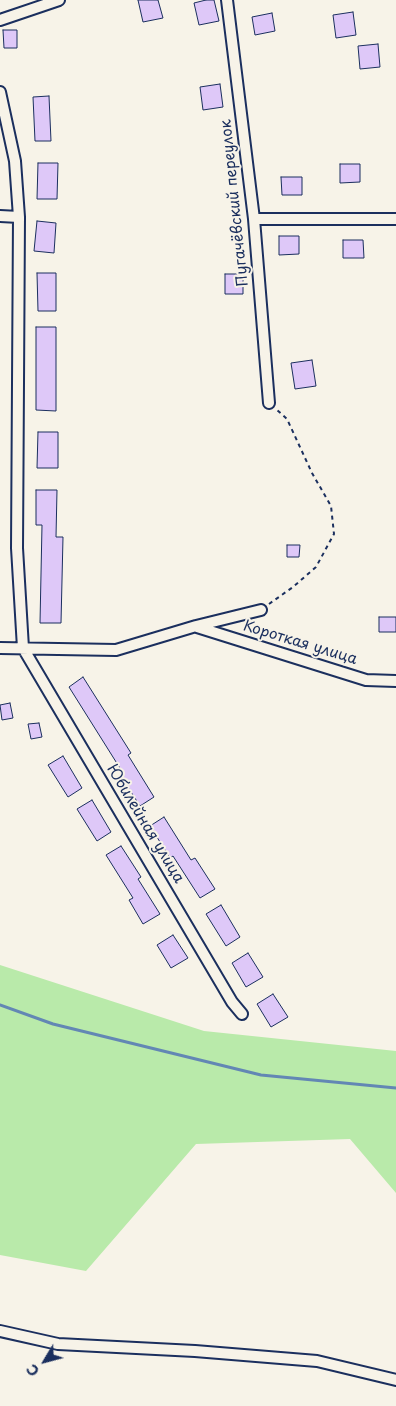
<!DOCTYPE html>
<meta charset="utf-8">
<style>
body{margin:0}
#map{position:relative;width:396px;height:1406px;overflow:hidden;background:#f7f3e8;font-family:"Playpen Sans",sans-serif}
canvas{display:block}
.north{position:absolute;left:20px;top:1336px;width:50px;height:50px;-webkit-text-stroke:4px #f7f3e8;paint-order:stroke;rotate:233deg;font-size:14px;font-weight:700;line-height:20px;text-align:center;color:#1b2f5e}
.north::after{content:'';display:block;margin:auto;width:18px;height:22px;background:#1b2f5e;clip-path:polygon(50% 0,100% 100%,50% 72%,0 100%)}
</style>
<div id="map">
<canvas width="396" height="1406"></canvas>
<div class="north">С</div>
</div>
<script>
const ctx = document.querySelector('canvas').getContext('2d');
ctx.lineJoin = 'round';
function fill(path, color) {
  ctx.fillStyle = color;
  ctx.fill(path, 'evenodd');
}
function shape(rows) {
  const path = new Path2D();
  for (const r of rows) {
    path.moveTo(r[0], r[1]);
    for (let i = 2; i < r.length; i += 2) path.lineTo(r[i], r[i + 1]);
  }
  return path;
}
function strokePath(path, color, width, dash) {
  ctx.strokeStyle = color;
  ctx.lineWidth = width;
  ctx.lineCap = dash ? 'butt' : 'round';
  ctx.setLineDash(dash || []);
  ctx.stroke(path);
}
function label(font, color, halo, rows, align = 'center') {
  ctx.font = font + ' "Playpen Sans",sans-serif';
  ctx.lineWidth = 4;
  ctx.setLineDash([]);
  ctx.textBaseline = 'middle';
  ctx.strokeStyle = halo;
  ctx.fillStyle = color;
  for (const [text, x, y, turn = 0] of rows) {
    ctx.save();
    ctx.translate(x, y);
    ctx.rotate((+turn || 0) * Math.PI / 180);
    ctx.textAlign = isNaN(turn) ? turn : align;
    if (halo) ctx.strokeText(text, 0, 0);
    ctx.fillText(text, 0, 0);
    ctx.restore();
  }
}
fill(shape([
 [0,965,204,1031,396,1051,396,1193,350,1139,196,1144,86,1271,0,1255]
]), '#b9eaaa');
strokePath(shape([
 [0,1005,53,1024,261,1075,396,1088]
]), '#6387b4', 3);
const building = shape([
 [138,0,158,0,163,18,143,22,138,0],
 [206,0,214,0,219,21,199,25,194,3,206,0],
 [353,12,356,35,336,38,333,15,353,12],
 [272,13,275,31,255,35,252,17,272,13],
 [3,30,17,30,17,48,4,48,3,30],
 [378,44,380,67,360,69,358,46,378,44],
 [220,84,223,107,203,110,200,87,220,84],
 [49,96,51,141,35,141,33,97,49,96],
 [38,163,58,163,57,199,37,199,38,163],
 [340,164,360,164,360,182,340,183,340,164],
 [281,177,302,177,302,195,282,195,281,177],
 [37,221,56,223,54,253,34,251,37,221],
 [279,236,299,236,299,254,279,255,279,236],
 [343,240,363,240,364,258,343,258,343,240],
 [37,273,56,273,56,311,38,311,37,273],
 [225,274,243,274,243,294,225,294,225,274],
 [36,327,56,327,56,411,36,410,36,327],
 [312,360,316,386,295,389,291,363,312,360],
 [38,432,58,432,58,468,37,468,38,432],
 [36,490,57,490,56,537,63,537,61,623,40,623,42,525,36,525,36,490],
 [287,545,300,545,299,557,287,557,287,545],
 [379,617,396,617,396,632,379,632,379,617],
 [83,677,131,753,128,755,154,797,140,806,120,775,123,773,69,687,83,677],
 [10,703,13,718,2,720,0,705,10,703],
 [39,723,42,737,31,739,28,724,39,723],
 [63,756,82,788,68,797,48,765,63,756],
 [92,800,111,832,97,841,77,809,92,800],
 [164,817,191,860,195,858,215,889,200,898,173,856,170,858,150,826,164,817],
 [121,846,141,877,138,879,160,914,143,924,129,900,133,898,106,855,121,846],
 [221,905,240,937,226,946,206,914,221,905],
 [173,935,188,958,171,968,157,945,173,935],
 [248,953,263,977,246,987,232,963,248,953],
 [273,994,288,1017,271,1027,257,1004,273,994]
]);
fill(building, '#dec8f8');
strokePath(building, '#1b2f5e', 1);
const minor = shape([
 [227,0,254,219,269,403],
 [0,20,59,0],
 [0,92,15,161,19,217,17,548,23,648,232,1002,242,1014],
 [0,216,19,217],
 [254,219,396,219],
 [197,627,366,680,396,681],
 [0,648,116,650,196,626,261,610],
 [0,1331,58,1344,195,1351,317,1361,396,1380]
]);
strokePath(minor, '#1b2f5e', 14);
strokePath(shape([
 [269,604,293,587,316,567,334,534,331,506,312,473,287,419,276,409]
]), '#1b2f5e', 2, [4, 4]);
strokePath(minor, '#f7f3e8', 10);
label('15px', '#1b2f5e', '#f7f3e8', [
 ["Пугачёвский переулок",235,203,-96],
 ["Короткая улица",300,643,17],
 ["Юбилейная улица",145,824,59]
]);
</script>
